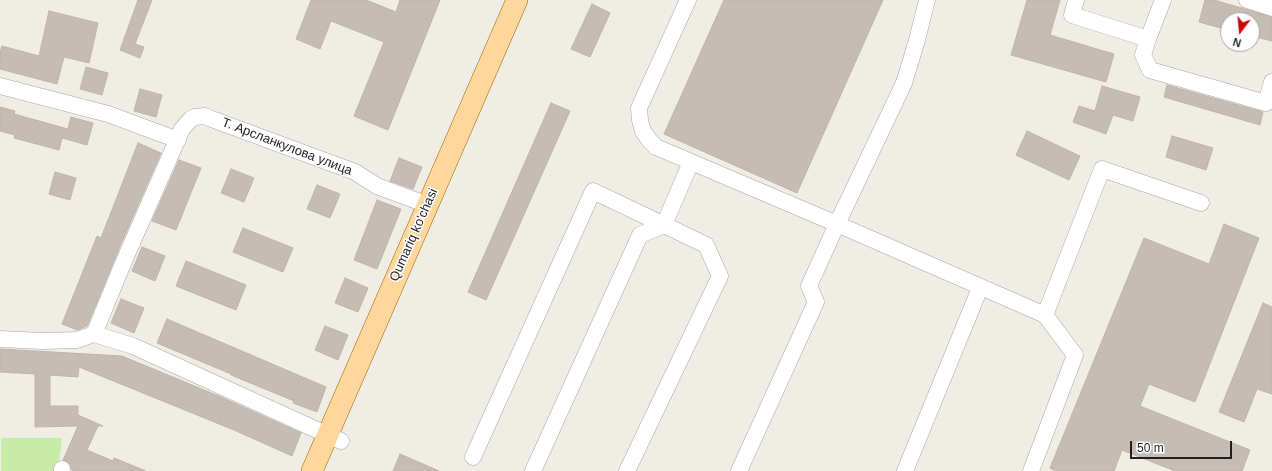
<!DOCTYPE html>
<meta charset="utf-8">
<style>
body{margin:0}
#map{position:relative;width:1272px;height:471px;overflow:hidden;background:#f0ede5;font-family:Arial,sans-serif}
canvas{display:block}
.north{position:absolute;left:1220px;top:12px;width:40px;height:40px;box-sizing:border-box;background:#fff;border:1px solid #a5a5a5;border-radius:50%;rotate:196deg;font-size:11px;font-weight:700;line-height:16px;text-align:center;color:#1f1f1f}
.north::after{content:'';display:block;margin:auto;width:14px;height:18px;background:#ce0500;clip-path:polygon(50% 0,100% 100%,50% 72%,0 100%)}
.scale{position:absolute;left:1130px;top:441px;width:102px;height:18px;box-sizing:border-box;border:2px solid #1f1f1f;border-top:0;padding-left:5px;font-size:12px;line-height:14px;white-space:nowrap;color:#1f1f1f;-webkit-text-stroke:3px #fff;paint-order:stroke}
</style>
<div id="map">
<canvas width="1272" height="471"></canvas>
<div class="north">N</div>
<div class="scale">50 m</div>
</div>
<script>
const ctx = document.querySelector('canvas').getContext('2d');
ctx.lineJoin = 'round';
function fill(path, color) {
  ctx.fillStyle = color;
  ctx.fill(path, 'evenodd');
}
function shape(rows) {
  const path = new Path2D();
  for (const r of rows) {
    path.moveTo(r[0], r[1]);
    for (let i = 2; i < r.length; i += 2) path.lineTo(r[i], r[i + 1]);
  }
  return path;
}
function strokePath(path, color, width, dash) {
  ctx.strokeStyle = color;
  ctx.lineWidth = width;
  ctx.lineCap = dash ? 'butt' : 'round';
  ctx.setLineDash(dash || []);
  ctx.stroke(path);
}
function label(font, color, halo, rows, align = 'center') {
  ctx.font = font + ' Arial,sans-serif';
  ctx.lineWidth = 3;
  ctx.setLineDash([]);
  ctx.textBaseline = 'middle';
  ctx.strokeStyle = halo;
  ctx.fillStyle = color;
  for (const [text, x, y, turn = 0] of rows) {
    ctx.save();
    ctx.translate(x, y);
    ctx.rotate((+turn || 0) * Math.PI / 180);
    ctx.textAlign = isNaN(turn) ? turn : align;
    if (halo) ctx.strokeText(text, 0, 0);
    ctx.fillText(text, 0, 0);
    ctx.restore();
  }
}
fill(shape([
 [1,438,62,438,58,471,1,471]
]), '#c8eca8');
const building = shape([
 [138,0,152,0,135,44,144,47,140,58,120,50,138,0],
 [311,0,366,0,396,12,400,0,440,0,388,130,354,116,384,42,331,21,320,49,296,39,311,0],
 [724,0,883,0,797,193,664,134,724,0],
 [1027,0,1060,0,1050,35,1114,54,1106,82,1011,55,1027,0],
 [1205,0,1214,0,1272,17,1272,41,1252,36,1252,20,1228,20,1228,30,1199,22,1205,0],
 [592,4,610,13,590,57,571,49,592,4],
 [49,11,98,23,89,63,64,57,57,84,0,69,0,52,2,46,39,56,49,11],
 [86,67,108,73,102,95,80,89,86,67],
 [1167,85,1263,112,1260,125,1164,97,1167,85],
 [1102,86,1140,97,1133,121,1113,115,1106,134,1073,122,1079,106,1095,111,1102,86],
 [140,89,162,95,156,117,134,111,140,89],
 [551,103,570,111,486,300,468,292,551,103],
 [0,107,15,111,14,114,68,129,71,117,93,123,87,145,62,138,59,150,14,138,15,135,0,131,0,107],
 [1027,131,1080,156,1069,180,1016,155,1027,131],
 [1172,136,1213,148,1206,170,1166,157,1172,136],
 [138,143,161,153,121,244,87,326,77,330,62,324,97,236,101,238,138,143],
 [399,158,422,167,413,189,390,181,399,158],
 [179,160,201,168,176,230,152,221,179,160],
 [231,169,254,178,244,202,221,193,231,169],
 [55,172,76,178,70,200,49,194,55,172],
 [317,185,340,194,330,218,307,209,317,185],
 [377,200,401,209,377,269,354,260,377,200],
 [1224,224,1259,238,1195,402,1149,384,1140,406,1250,450,1242,471,1175,471,1122,450,1114,471,1056,471,1050,468,1144,238,1209,264,1224,224],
 [243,228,293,248,283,272,233,252,243,228],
 [142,247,165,256,155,281,132,271,142,247],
 [186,261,246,285,236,310,176,286,186,261],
 [345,278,368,288,358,312,335,303,345,278],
 [121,299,144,308,134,333,111,323,121,299],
 [1263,303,1272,307,1272,394,1257,389,1244,422,1219,412,1263,303],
 [167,319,326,387,317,412,293,403,294,401,231,375,231,374,157,343,167,319],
 [325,326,348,335,338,360,315,350,325,326],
 [0,349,122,356,221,397,301,433,292,456,234,430,79,367,78,377,50,375,50,406,78,406,78,415,103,426,98,426,87,450,113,461,114,458,146,471,74,471,72,470,70,464,63,460,78,426,35,427,35,374,0,372,0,349],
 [400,454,439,471,393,471,400,454]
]);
fill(building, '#c5bcb4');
strokePath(building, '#c3b3a6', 1);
const minor = shape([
 [688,0,639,108,640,120,643,131,649,140,656,147,837,224,904,83,917,40,927,0],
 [1076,0,1072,15,1148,39,1163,0],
 [1247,0,1272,8],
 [1148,39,1143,55,1150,70,1266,103,1272,82],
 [0,86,108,114,178,140],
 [94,334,124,261,182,129,191,119,195,117,205,116,209,118,355,172,377,186,428,205],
 [0,339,42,341,77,340,94,334,133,346,341,441],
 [473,457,593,191,706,245,720,276,627,471],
 [62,471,62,469],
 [533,471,640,235,664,225,691,162],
 [739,471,816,302,809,286,837,224,1045,315,1102,169,1201,203],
 [905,471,980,288],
 [1031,471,1075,355,1045,315]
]);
const major = shape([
 [312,471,517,0]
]);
strokePath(minor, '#a6a6a6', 17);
strokePath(major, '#9a6a00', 22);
strokePath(minor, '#fff', 16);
strokePath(major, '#ffd69b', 21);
label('13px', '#1f1f1f', '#fff', [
 ["Т. Арсланкулова улица",287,147,21],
 ["Qumariq ko'chasi",414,235,-66]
]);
</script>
